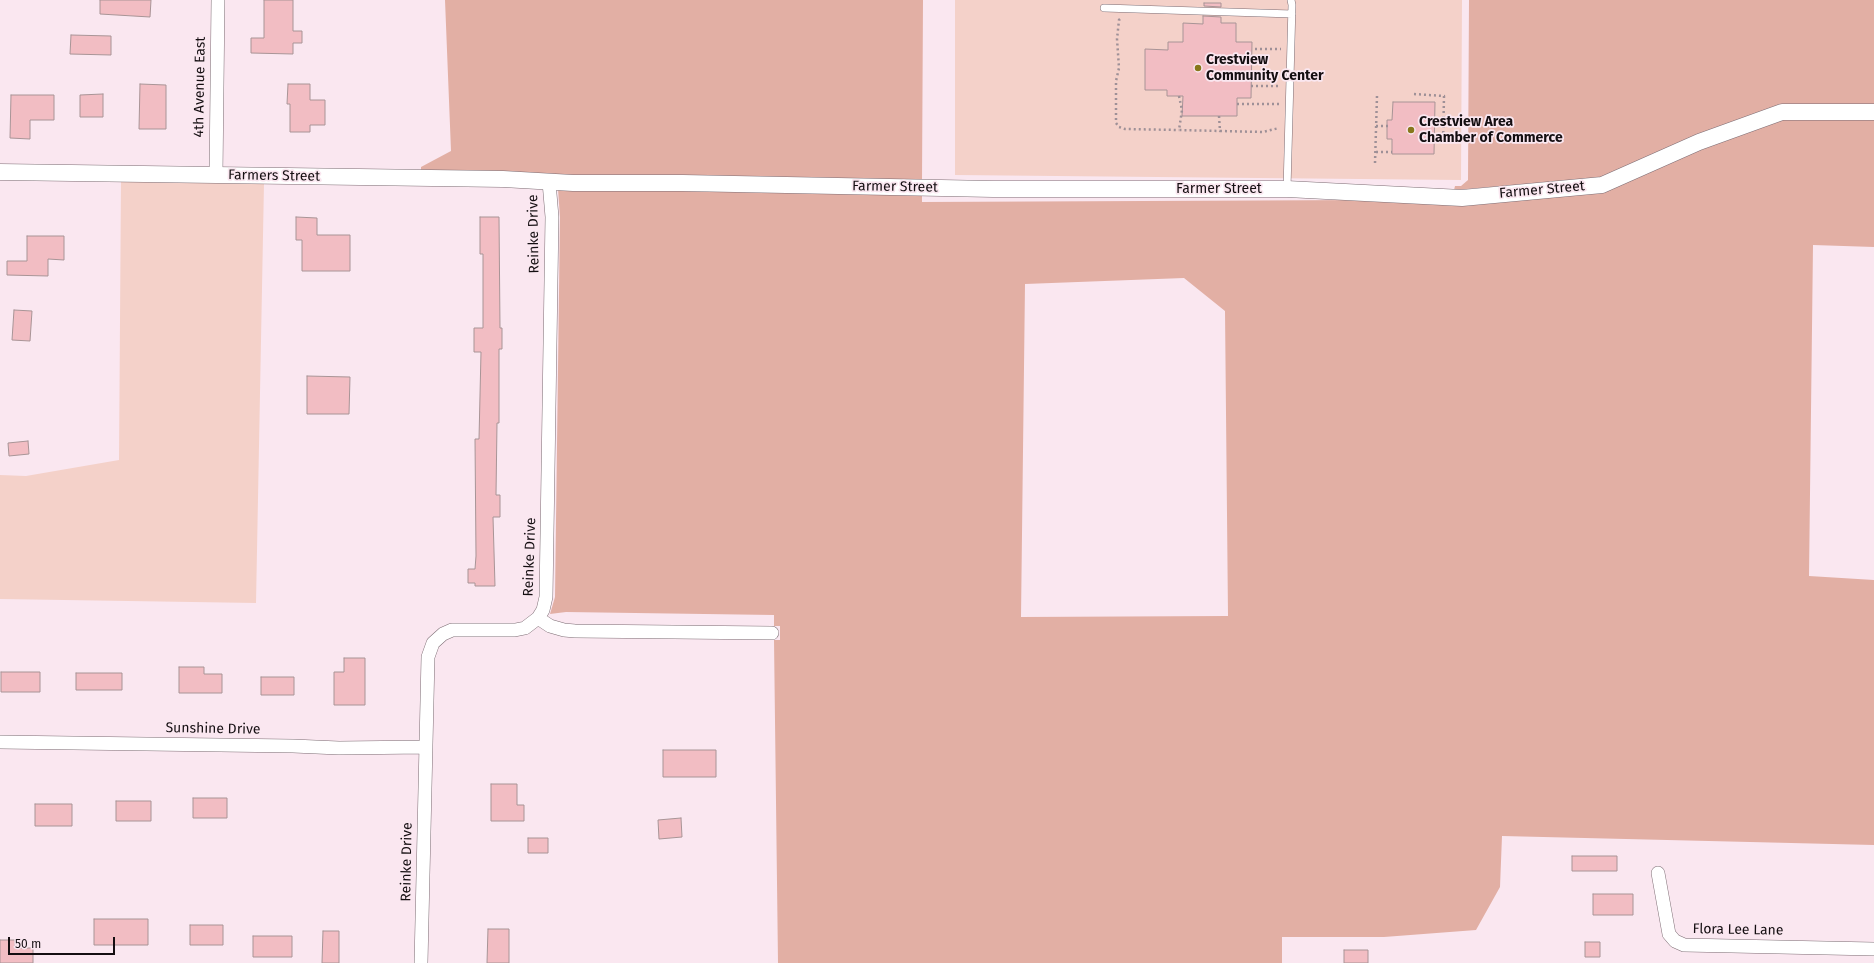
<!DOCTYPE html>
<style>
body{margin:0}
#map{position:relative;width:1874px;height:963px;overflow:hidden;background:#fae7f0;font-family:"Fira Sans",sans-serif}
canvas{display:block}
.scale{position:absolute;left:8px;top:937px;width:107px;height:18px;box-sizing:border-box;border:2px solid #140e11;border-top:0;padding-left:5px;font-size:12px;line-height:14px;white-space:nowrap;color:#140e11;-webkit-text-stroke:3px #fae7f0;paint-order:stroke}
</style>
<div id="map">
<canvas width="1874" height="963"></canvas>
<div class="scale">50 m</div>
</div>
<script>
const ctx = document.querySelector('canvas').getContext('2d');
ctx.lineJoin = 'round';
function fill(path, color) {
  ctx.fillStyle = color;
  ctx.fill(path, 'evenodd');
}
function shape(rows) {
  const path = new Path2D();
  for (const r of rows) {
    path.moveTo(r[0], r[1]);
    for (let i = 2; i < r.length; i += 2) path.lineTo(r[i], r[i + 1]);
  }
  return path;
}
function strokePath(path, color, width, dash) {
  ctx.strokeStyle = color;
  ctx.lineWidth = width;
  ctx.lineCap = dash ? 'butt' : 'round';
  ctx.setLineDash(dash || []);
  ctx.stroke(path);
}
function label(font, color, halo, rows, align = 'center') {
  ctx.font = font + ' "Fira Sans",sans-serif';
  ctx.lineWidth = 3.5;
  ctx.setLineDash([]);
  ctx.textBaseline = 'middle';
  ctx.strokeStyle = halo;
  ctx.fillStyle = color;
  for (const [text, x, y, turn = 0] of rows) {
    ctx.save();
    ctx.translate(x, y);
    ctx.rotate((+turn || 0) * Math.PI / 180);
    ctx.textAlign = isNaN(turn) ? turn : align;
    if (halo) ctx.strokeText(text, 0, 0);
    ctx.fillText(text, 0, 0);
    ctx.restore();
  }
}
fill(shape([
 [955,0,1462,0,1461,180,955,175],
 [121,181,264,183,256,603,0,599,0,475,26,476,119,460]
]), '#f4d1c9');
fill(shape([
 [445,0,923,0,922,181,573,176,421,170,421,167,451,151],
 [1469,0,1874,0,1874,105,1783,105,1600,178,1454,190,1455,186,1461,186,1468,180],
 [1784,119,1874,119,1874,247,1813,245,1809,576,1874,580,1874,845,1502,836,1500,887,1476,930,1384,937,1282,937,1282,963,778,963,774,640,780,640,780,626,774,626,774,615,566,612,550,614,555,597,560,217,558,189,922,195,922,202,1365,200,1606,191,1702,148],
 [1184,278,1225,311,1228,616,1021,617,1025,284]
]), '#e2afa4');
const building = shape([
 [100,0,151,0,150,17,100,14,100,0],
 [264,0,293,0,293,31,302,31,302,43,293,43,293,54,251,53,251,38,264,38,264,0],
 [1204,3,1221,3,1221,7,1204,6,1204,3],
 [1203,16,1221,17,1221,23,1236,23,1236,42,1252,42,1251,98,1237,98,1237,116,1182,116,1183,96,1167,96,1167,90,1145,90,1145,49,1168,50,1168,42,1183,42,1183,23,1203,24,1203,16],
 [71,35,111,36,111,55,70,54,71,35],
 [140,84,166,85,166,129,139,129,140,84],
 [288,84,310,84,310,100,325,100,325,125,310,125,310,132,290,132,290,104,287,104,288,84],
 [103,94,103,117,80,117,80,95,103,94],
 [11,95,54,95,54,120,30,120,30,139,10,138,11,95],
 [1393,102,1435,102,1434,154,1392,154,1392,139,1387,139,1387,120,1392,120,1393,102],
 [296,217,317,218,317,235,350,235,350,271,302,271,302,240,296,240,296,217],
 [480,217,499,217,500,328,502,328,502,349,499,349,499,423,497,423,496,495,500,495,500,517,493,517,495,586,475,586,475,583,468,583,468,569,475,569,476,556,475,439,479,439,481,352,474,352,474,328,483,328,483,254,480,254,480,217],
 [27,236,64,236,64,260,48,259,48,276,7,275,7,261,27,261,27,236],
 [14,310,32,311,30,341,12,340,14,310],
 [307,376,350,377,349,414,307,414,307,376],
 [28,441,29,454,9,456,8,443,28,441],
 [344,658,365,658,365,705,334,705,334,672,344,672,344,658],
 [179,667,204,667,204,674,222,674,222,693,179,693,179,667],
 [1,672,40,672,40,692,1,692,1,672],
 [76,673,122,673,122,690,76,690,76,673],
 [261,677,294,677,294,695,261,695,261,677],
 [663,750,716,750,716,777,663,777,663,750],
 [491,784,517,784,517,805,524,805,524,821,491,821,491,784],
 [193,798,227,798,227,818,193,818,193,798],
 [116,801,151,801,151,821,116,821,116,801],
 [35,804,72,804,72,826,35,826,35,804],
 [681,818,682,837,659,839,658,820,681,818],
 [528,838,548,838,548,853,528,853,528,838],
 [1572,856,1617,856,1617,871,1572,871,1572,856],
 [1593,894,1633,894,1633,915,1593,915,1593,894],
 [94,919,148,919,148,945,94,945,94,919],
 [190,925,223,925,223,945,190,945,190,925],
 [488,929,509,929,509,963,487,963,488,929],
 [323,931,339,931,339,963,322,963,323,931],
 [253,936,292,936,292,957,253,957,253,936],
 [0,940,15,940,15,948,33,948,33,963,0,963,0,940],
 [1585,942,1600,942,1600,957,1585,957,1585,942],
 [1344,950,1368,950,1368,963,1344,963,1344,950]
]);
fill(building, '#f2bdc3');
strokePath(building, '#a89496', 1);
const service = shape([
 [1104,8,1292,14],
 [1287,189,1292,5,1291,0]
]);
const minor = shape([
 [216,175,218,0],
 [538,618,550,626,564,630,575,631,772,633],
 [0,742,293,746,339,748,425,747],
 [1658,873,1669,934,1675,941,1684,945,1874,949],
 [421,963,428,657,433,643,443,634,452,630,515,630,525,628,538,618,543,610,546,597,552,217,549,182]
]);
const tertiary = shape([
 [0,172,503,179,573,183,683,183,993,189,1287,189,1462,198,1602,185,1699,142,1782,112,1874,112]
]);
strokePath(service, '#7d6d74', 8);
strokePath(minor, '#7d6d74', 14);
strokePath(tertiary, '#7d6d74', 17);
strokePath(shape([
 [1120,19,1119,20,1117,39,1119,68,1116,81,1116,123,1119,127,1125,129,1179,130],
 [1255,49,1281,49],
 [1251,86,1279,86],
 [1414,94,1444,96,1443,146],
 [1179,96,1182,110,1179,130,1220,131],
 [1237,104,1279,104],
 [1219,116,1220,131,1263,132,1279,128],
 [1376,126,1389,126],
 [1376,152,1392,152],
 [1375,163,1377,96]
]), '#9e9097', 2.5, [2, 3]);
strokePath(service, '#fff', 7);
strokePath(minor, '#fff', 13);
strokePath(tertiary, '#fff', 16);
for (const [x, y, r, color] of [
 [1198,68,4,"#87771b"],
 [1411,130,4,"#87771b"]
]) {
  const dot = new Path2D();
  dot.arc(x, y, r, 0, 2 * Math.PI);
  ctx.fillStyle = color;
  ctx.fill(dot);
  strokePath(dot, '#fae7f0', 1.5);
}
label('bold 14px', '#140e11', '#fae7f0', [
 ["Crestview",1206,60],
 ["Community Center",1206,76],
 ["Crestview Area",1419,122],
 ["Chamber of Commerce",1419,138]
], 'left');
label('14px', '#140e11', '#fae7f0', [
 ["4th Avenue East",200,87,-89],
 ["Farmers Street",274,176,1],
 ["Farmer Street",895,187,1],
 ["Farmer Street",1219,189],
 ["Farmer Street",1542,190,-5],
 ["Reinke Drive",534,234,-91],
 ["Reinke Drive",530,557,-88],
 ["Sunshine Drive",213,729,1],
 ["Reinke Drive",407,862,-89],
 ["Flora Lee Lane",1738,930,1]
]);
</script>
